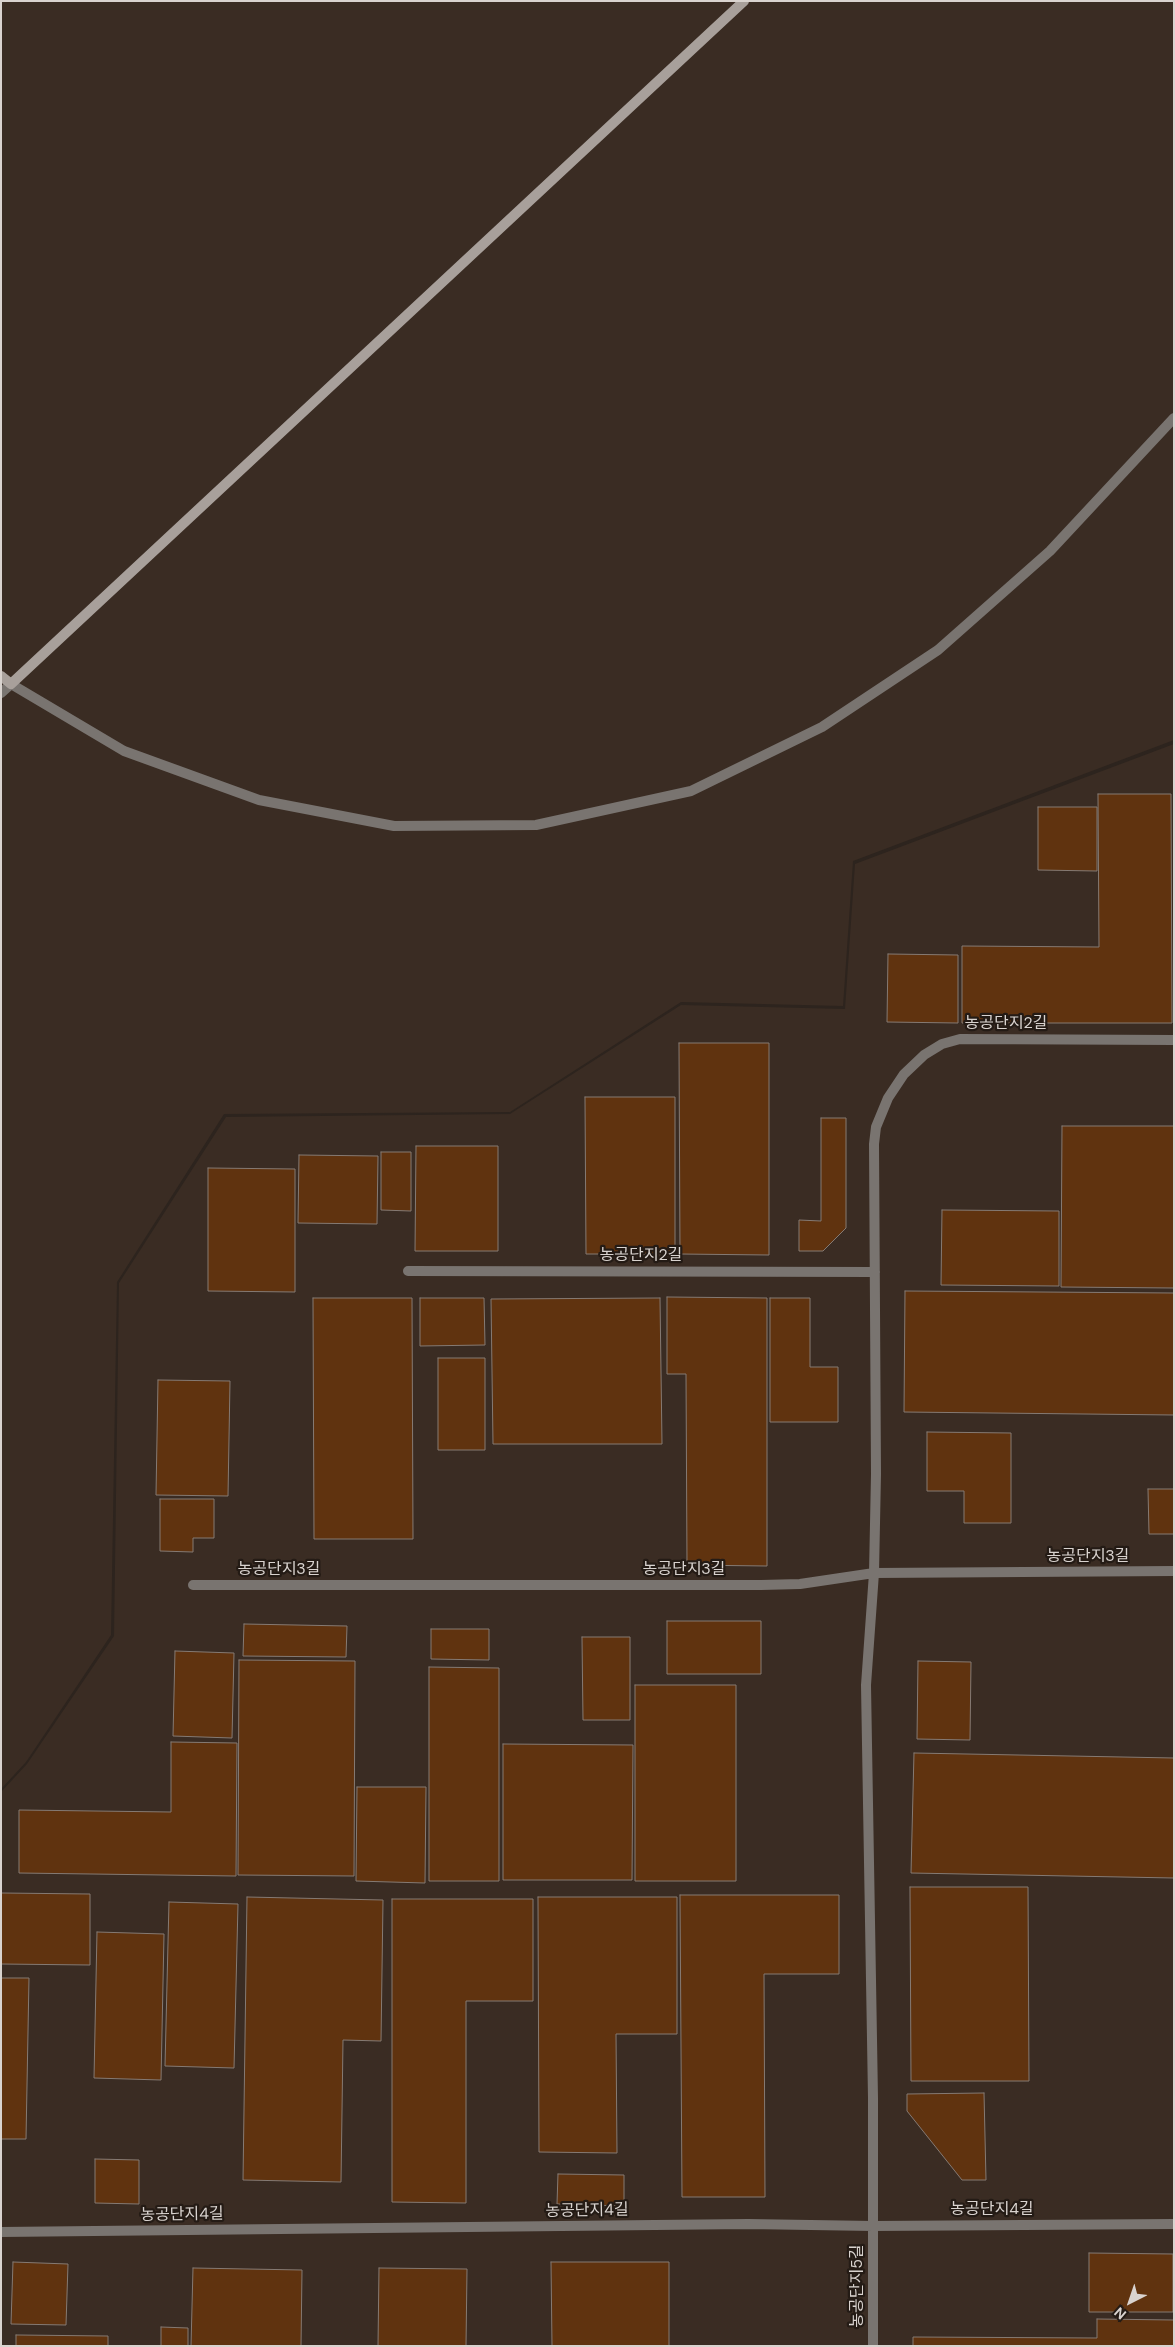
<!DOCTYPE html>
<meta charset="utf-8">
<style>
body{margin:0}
#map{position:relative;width:1175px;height:2347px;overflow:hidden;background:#2d241e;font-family:"DM Sans",sans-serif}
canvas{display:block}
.frame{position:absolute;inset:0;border:2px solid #d9d3cf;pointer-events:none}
.north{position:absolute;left:1105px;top:2277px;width:50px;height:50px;-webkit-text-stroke:4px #241b15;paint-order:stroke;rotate:221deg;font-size:14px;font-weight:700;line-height:20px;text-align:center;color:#d9d3cf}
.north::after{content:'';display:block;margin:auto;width:18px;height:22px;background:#d9d3cf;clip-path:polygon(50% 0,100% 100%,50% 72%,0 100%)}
</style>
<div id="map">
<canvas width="1175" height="2347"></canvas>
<div class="frame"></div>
<div class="north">N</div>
</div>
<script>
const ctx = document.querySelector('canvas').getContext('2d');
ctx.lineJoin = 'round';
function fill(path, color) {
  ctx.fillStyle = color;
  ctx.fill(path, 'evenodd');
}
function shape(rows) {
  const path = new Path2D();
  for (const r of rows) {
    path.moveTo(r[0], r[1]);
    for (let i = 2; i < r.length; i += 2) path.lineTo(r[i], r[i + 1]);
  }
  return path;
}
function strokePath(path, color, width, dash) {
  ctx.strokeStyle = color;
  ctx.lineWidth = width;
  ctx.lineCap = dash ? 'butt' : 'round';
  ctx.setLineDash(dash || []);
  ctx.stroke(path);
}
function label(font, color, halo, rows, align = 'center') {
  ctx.font = font + ' "DM Sans","Noto Sans KR",sans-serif';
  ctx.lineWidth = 4.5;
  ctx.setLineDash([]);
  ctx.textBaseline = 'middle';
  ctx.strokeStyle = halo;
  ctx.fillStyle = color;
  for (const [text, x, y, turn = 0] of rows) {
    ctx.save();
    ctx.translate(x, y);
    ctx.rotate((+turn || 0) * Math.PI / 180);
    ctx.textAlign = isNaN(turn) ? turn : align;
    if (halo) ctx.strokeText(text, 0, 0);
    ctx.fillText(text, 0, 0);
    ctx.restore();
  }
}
fill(shape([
 [1,1,1174,1,1174,740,853,861,843,1006,681,1002,510,1112,224,1114,117,1282,111,1635,26,1762,1,1789],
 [1174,744,1174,2346,1,2346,1,1792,27,1764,114,1636,119,1283,226,1117,510,1114,681,1005,845,1009,855,864]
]), '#3a2c23');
const building = shape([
 [1098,794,1171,794,1172,1023,962,1023,962,946,1099,947,1098,794],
 [1038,807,1097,807,1097,871,1038,870,1038,807],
 [888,954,958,955,958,1023,887,1022,888,954],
 [679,1043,769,1043,769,1255,680,1254,679,1043],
 [585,1097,675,1097,675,1254,586,1254,585,1097],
 [821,1118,846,1118,846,1228,823,1251,799,1251,799,1220,821,1221,821,1118],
 [1062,1126,1174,1126,1174,1288,1061,1287,1062,1126],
 [416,1146,498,1146,498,1251,415,1251,416,1146],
 [381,1152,411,1152,411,1211,381,1210,381,1152],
 [299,1155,378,1156,377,1224,298,1223,299,1155],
 [208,1168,295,1169,295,1292,208,1291,208,1168],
 [942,1210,1059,1211,1059,1286,941,1285,942,1210],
 [905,1291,1174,1293,1174,1415,904,1412,905,1291],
 [667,1297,767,1298,767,1566,687,1565,686,1374,667,1374,667,1297],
 [313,1298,412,1298,413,1539,314,1539,313,1298],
 [420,1298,484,1298,485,1345,420,1346,420,1298],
 [660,1298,662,1444,493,1444,491,1299,660,1298],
 [770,1298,810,1298,810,1367,838,1367,838,1422,770,1422,770,1298],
 [438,1358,485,1358,485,1450,438,1450,438,1358],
 [158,1380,230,1381,228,1496,156,1495,158,1380],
 [927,1432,1011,1433,1011,1523,964,1523,964,1491,927,1491,927,1432],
 [1148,1489,1174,1489,1174,1534,1149,1534,1148,1489],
 [160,1499,214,1499,214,1538,193,1538,193,1552,160,1551,160,1499],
 [667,1621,761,1621,761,1674,667,1674,667,1621],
 [244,1624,347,1626,346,1657,243,1656,244,1624],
 [431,1629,489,1629,489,1660,431,1659,431,1629],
 [582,1637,630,1637,630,1720,583,1720,582,1637],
 [175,1651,234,1653,232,1738,173,1736,175,1651],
 [239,1660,355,1661,354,1876,238,1875,239,1660],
 [918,1661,971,1662,970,1740,917,1739,918,1661],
 [429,1667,499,1668,499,1881,429,1881,429,1667],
 [635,1685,736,1685,736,1881,635,1881,635,1685],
 [171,1742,237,1743,236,1876,19,1873,19,1810,171,1812,171,1742],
 [503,1744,633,1745,632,1880,503,1880,503,1744],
 [914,1753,1174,1758,1174,1878,911,1873,914,1753],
 [357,1787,426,1787,425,1883,356,1881,357,1787],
 [910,1887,1028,1887,1029,2081,911,2081,910,1887],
 [1,1893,90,1894,90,1965,1,1964,1,1893],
 [680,1895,839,1895,839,1974,764,1974,765,2197,682,2197,680,1895],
 [247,1897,383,1900,381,2041,343,2040,341,2182,243,2180,247,1897],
 [538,1897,677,1897,677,2034,616,2034,617,2153,539,2152,538,1897],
 [392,1899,533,1899,533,2001,466,2001,466,2203,392,2202,392,1899],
 [169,1902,238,1904,234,2068,165,2066,169,1902],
 [97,1932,164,1934,161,2080,94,2078,97,1932],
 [1,1978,29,1978,26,2139,1,2139,1,1978],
 [984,2093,986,2180,962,2180,907,2111,907,2094,984,2093],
 [95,2159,139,2160,139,2204,95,2203,95,2159],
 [558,2174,624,2175,624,2206,557,2204,558,2174],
 [1089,2253,1173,2254,1173,2312,1089,2312,1089,2253],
 [13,2262,68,2264,66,2325,11,2324,13,2262],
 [551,2262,669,2262,669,2346,552,2346,551,2262],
 [193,2268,302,2270,301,2346,191,2346,193,2268],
 [379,2268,467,2269,466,2346,378,2346,379,2268],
 [1097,2319,1174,2320,1174,2346,913,2346,913,2337,1097,2338,1097,2319],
 [161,2327,188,2328,188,2346,161,2346,161,2327],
 [16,2335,108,2336,108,2346,16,2346,16,2335]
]);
fill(building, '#60330f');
strokePath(building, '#857a73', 1);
strokePath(shape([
 [1,693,11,684,124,751,259,800,394,826,536,825,691,791,822,727,938,650,1050,551,1174,418],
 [408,1271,875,1272],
 [193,1585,761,1585,800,1584,874,1573,1174,1571],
 [1,2232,748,2224,873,2226,1174,2224],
 [873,2346,873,2098,866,1685,874,1573,876,1474,874,1144,876,1127,888,1098,904,1074,924,1055,942,1044,960,1039,1174,1040]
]), '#797470', 10);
strokePath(shape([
 [1,676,11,684,744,1]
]), '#a8a09b', 10);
label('16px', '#d9d3cf', '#241b15', [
 ["농공단지2길",1006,1024],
 ["농공단지2길",641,1256],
 ["농공단지3길",1088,1557],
 ["농공단지3길",279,1570],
 ["농공단지3길",684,1570],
 ["농공단지4길",992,2210],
 ["농공단지4길",587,2211,-1],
 ["농공단지4길",182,2215,-1],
 ["농공단지5길",858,2286,-90]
]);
</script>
